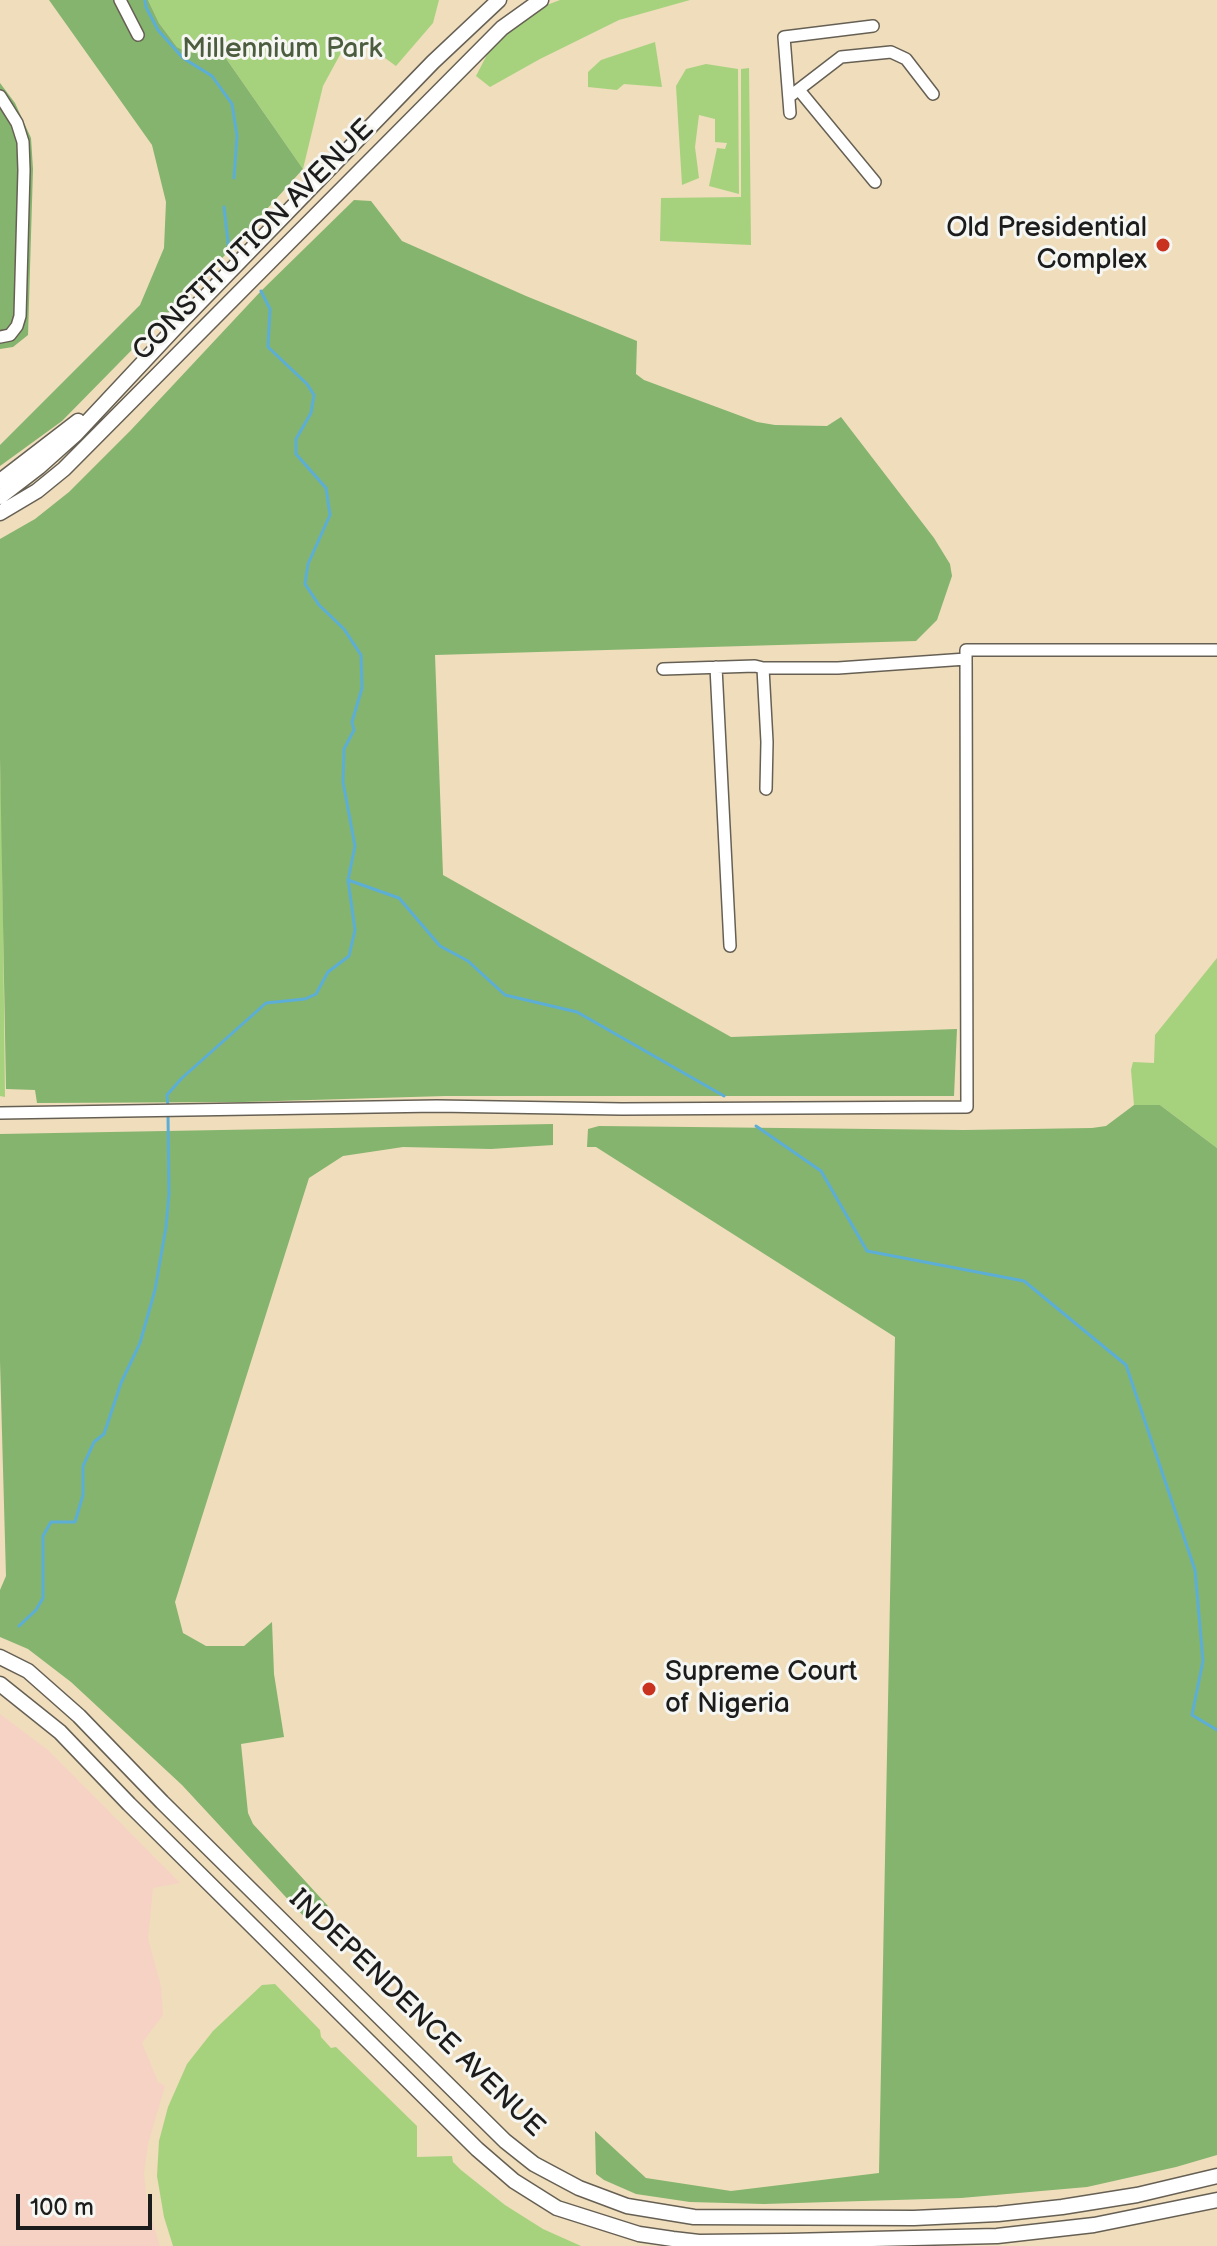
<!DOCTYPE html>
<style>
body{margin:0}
#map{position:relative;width:1217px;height:2246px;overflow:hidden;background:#efddbc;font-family:"Balsamiq Sans",sans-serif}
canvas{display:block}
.scale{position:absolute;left:16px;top:2194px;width:136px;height:36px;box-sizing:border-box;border:4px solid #1c1c1c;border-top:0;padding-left:10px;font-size:24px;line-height:28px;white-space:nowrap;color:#1c1c1c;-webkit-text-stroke:6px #f6f6f2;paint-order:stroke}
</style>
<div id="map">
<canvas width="1217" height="2246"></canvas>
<div class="scale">100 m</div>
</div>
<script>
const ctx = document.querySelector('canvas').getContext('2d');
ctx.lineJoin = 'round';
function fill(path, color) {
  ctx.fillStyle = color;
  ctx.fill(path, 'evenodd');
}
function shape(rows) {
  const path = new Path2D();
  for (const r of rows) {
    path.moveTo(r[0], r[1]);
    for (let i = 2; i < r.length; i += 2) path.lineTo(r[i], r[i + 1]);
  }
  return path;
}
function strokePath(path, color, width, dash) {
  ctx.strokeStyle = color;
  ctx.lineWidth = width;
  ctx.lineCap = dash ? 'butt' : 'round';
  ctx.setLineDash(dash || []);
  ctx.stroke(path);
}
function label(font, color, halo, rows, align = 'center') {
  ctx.font = font + ' "Balsamiq Sans",sans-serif';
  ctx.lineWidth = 6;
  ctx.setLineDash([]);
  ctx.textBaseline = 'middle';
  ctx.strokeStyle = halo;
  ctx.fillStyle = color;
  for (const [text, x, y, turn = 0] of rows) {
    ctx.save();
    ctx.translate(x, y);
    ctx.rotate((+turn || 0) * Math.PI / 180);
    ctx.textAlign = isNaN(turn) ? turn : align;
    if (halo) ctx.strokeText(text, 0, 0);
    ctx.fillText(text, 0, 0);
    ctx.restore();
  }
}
fill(shape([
 [0,1714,49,1751,180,1883,153,1888,148,1939,161,1986,163,2015,142,2043,158,2082,165,2086,148,2144,144,2173,147,2205,160,2246,0,2246]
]), '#f6d2c4');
fill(shape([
 [148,0,439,0,433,23,396,66,367,45,342,51,323,86,303,169,225,57,187,52,177,47,159,23],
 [560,0,690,0,619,20,540,59,490,87,476,76,492,45,544,6],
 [655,42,662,87,624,84,617,90,588,87,588,72,601,60],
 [706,64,738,69,739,194,709,186,717,148,725,149,727,143,715,142,715,119,699,115,695,147,699,178,682,185,676,86,686,69],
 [749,68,751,245,660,241,661,198,741,197,741,69],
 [0,758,2,827,5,1097,0,1096],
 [1217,958,1217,1148,1160,1105,1134,1105,1131,1070,1133,1062,1154,1063,1155,1035],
 [275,1984,320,2030,321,2037,331,2048,336,2047,417,2126,417,2157,452,2156,453,2162,461,2170,505,2205,543,2229,581,2246,173,2246,164,2217,157,2176,159,2141,168,2107,187,2064,213,2031,262,1985]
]), '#a6d27e');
fill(shape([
 [49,0,148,0,159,23,177,47,187,52,225,57,303,169,229,251,62,421,0,466,0,445,140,305,164,248,166,202,152,145],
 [0,83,15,103,31,138,33,169,28,335,13,347,0,349],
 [354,200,371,201,402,241,526,296,637,341,636,374,644,380,757,422,775,425,827,426,841,417,934,538,950,564,952,576,937,620,916,641,435,655,443,875,731,1037,957,1029,954,1096,445,1096,243,1102,37,1103,35,1090,6,1089,0,758,0,539,35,519,69,492,131,430,261,291],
 [1134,1105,1160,1105,1217,1148,1217,2155,1176,2167,1087,2187,961,2198,764,2204,690,2202,636,2194,604,2180,596,2174,595,2131,646,2178,731,2191,879,2173,895,1337,596,1147,587,1147,588,1129,599,1126,964,1130,1092,1128,1106,1126],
 [553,1124,553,1145,491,1149,403,1147,343,1156,309,1178,175,1602,183,1633,206,1646,244,1646,272,1622,274,1674,284,1737,241,1744,248,1813,253,1824,328,1906,308,1921,182,1785,71,1682,28,1649,0,1637,0,1590,6,1576,0,1361,0,1134]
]), '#84b46d');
strokePath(shape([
 [145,0,146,7,158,30,183,58,212,76,232,104,237,136,234,178],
 [224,207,229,251],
 [348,880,399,898,440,946,468,961,505,995,577,1012,724,1096],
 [168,1107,167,1095,182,1078,266,1003,305,999,316,994,328,972,349,956,355,930,348,880,355,846,343,782,344,749,354,730,352,722,362,688,361,655,344,629,319,605,305,584,308,564,330,515,326,488,296,454,296,439,311,413,314,395,307,384,268,347,270,309,261,291],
 [756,1126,821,1171,867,1251,1024,1281,1126,1365,1195,1570,1203,1661,1192,1715,1217,1730],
 [19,1626,36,1610,43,1598,43,1536,51,1522,75,1522,83,1495,83,1466,94,1442,104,1434,121,1383,140,1343,155,1290,166,1227,169,1194,168,1115]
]), '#5caed7', 3);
const minor = shape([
 [120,0,138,35],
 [799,90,875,182],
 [0,96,17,123,23,142,24,170,20,316,17,326,10,335,0,337],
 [789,97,841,57,891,52,906,59,933,94],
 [790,113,784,37,873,26],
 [716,667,730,946],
 [763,668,767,742,766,789],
 [663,669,755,666,763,668,838,668,966,659],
 [0,1113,437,1106,622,1109,967,1107,966,650,1217,650]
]);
const major = shape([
 [0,481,78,421],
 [0,497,39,467,76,434,178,325,433,62,499,0],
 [0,513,37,491,64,469,502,28,541,0],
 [0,1657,28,1671,79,1716,162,1802,505,2141,534,2164,579,2188,627,2206,694,2217,914,2218,998,2214,1062,2207,1137,2195,1217,2176],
 [0,1684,60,1732,129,1804,477,2149,514,2181,557,2208,639,2234,673,2239,699,2242,789,2241,997,2236,1094,2225,1217,2200]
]);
strokePath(minor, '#666054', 14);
strokePath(major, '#666054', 17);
strokePath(minor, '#fff', 11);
strokePath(major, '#fff', 14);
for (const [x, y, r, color] of [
 [1163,245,8,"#c8321e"],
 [649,1689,8,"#c8321e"]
]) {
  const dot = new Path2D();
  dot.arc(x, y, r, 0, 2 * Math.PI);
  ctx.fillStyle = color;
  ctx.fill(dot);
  strokePath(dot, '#f6f6f2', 3);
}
label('28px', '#4c5c3e', '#f6f6f2', [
 ["Millennium Park",282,50]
]);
label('28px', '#1c1c1c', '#f6f6f2', [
 ["Old Presidential",1147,229],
 ["Complex",1147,261],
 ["Supreme Court",665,1673,"left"],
 ["of Nigeria",665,1705,"left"]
], 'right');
label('28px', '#1c1c1c', '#f6f6f2', [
 ["CONSTITUTION AVENUE",254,241,-45],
 ["INDEPENDENCE AVENUE",416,2014,44]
]);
</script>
